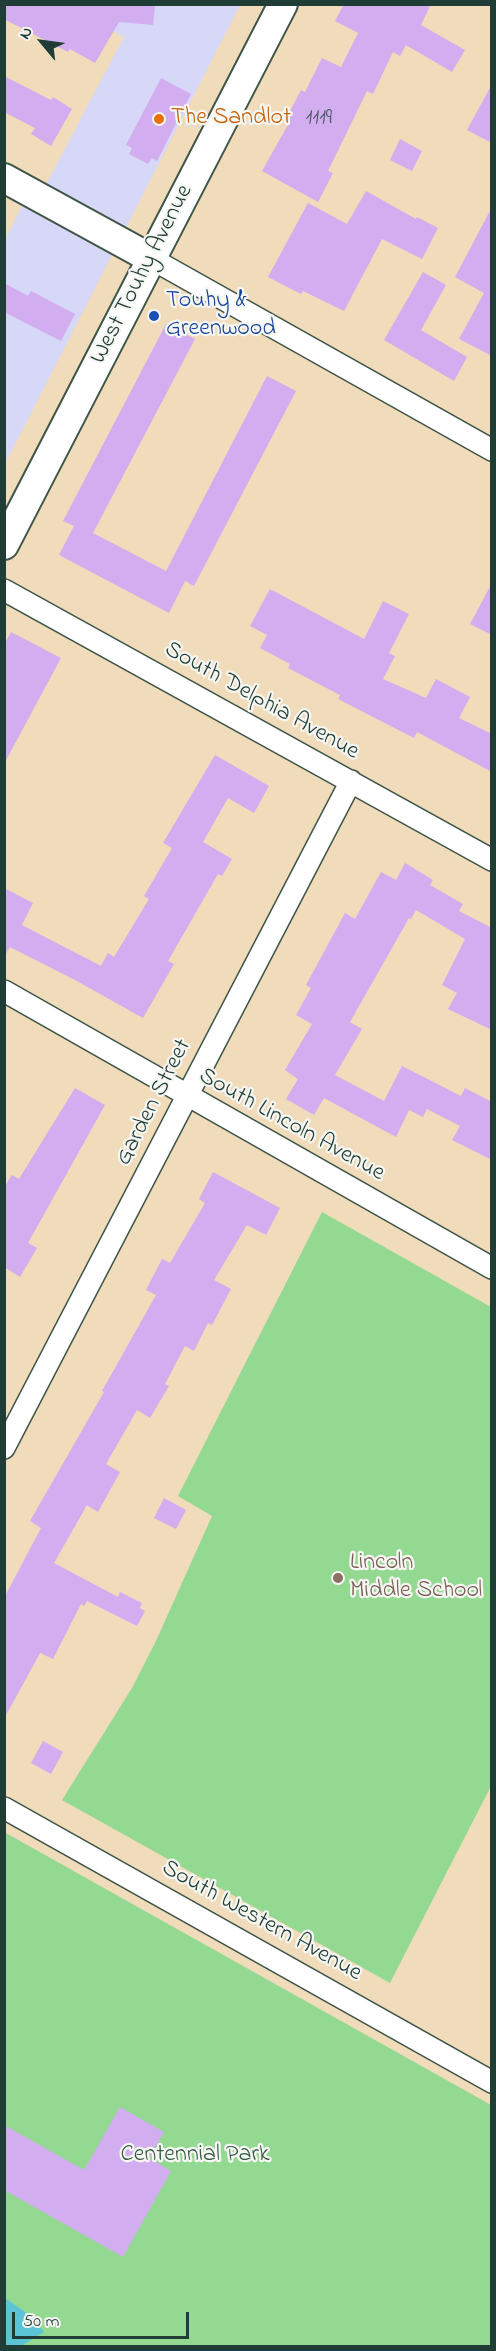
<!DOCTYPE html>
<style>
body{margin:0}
#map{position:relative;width:496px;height:2351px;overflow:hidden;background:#f0dbba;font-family:"Indie Flower",sans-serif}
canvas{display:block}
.frame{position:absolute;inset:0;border:6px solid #1f3d34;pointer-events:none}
.north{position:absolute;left:12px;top:12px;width:60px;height:60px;-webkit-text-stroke:4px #f6f6f2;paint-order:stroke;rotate:299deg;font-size:16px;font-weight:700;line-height:24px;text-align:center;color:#1f3d34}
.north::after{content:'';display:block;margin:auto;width:21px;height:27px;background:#1f3d34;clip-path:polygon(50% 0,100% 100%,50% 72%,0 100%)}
.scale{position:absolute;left:12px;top:2312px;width:177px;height:27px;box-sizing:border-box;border:3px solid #1f3d34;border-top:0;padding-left:8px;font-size:18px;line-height:21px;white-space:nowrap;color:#1f3d34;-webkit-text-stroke:4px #f6f6f2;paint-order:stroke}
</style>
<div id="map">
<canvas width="496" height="2351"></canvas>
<div class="frame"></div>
<div class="north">N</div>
<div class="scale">50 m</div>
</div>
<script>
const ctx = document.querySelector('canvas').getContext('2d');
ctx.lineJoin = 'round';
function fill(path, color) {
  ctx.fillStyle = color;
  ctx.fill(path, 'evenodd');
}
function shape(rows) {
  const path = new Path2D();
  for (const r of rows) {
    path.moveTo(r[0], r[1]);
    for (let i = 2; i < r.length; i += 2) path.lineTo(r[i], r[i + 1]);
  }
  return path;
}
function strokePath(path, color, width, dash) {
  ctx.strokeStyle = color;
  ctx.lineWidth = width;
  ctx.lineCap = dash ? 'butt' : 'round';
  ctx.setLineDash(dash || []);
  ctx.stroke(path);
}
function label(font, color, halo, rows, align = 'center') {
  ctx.font = font + ' "Indie Flower",sans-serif';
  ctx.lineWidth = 4.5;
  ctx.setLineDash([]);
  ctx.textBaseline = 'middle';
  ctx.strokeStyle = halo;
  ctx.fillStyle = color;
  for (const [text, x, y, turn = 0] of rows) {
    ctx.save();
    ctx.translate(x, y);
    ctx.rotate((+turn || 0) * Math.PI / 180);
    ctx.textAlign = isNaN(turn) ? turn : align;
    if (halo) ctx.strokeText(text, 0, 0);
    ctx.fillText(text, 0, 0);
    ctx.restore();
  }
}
fill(shape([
 [95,5,240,5,5,464,5,240,22,206,32,211,124,37,88,18]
]), '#d7d7f8');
fill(shape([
 [322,1212,491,1307,491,1786,390,1983,62,1800,132,1688,156,1641,212,1516,178,1496],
 [4,1832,491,2105,491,2346,5,2346]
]), '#93d992');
fill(shape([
 [5,2298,31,2316,44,2332,21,2346,5,2346]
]), '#5bc5d6');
fill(shape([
 [4,4,155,4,153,25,119,22,95,63,70,49,68,52,4,19],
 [344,4,431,4,421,25,465,50,452,72,406,45,400,56,393,52,373,94,367,91,328,171,333,173,318,202,262,171,289,123,285,121,301,90,305,92,322,58,341,67,358,33,335,21],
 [4,76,51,100,53,97,72,109,51,146,31,134,35,128,4,112],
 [161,78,191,94,157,161,152,158,148,164,129,154,132,148,126,145],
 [492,84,492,143,467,130],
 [400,139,422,151,412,171,390,160],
 [366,191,416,219,417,217,438,228,422,259,382,239,344,311,303,291,301,294,268,277,308,203,347,224],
 [492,207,492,356,459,339,484,293,455,277],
 [423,272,446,285,421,330,467,357,454,381,384,340],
 [4,283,28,296,31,291,75,314,61,341,4,312],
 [166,324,195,339,93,533,166,571,267,376,296,391,194,586,185,581,169,613,59,555,74,526,63,521],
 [492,583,492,635,470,624],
 [270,589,364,639,383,601,409,614,389,653,395,656,383,679,426,698,436,679,470,697,459,718,492,734,492,772,417,732,414,738,338,699,340,695,288,668,290,664,260,648,267,635,250,626],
 [11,632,61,658,4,764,4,645],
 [215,755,269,786,254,813,228,798,203,842,232,859,222,876,218,874,168,961,174,964,143,1018,75,980,10,947,4,957,4,888,33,903,22,925,101,966,108,953,114,957,149,899,144,896,172,848,163,843],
 [405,863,433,880,430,885,463,904,459,911,492,928,492,1030,448,1009,457,993,442,985,465,939,416,910,411,919,409,918,350,1022,362,1029,335,1075,384,1101,402,1066,461,1096,465,1088,492,1102,492,1160,452,1140,460,1126,427,1109,423,1117,409,1110,396,1137,324,1098,314,1115,286,1099,298,1079,285,1070,312,1024,296,1015,311,988,306,985,345,913,355,919,381,872,396,880],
 [75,1088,105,1105,28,1243,37,1248,20,1277,4,1267,4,1187,12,1175,19,1179],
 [213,1172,280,1208,266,1235,247,1225,214,1280,231,1289,212,1325,208,1323,194,1351,185,1346,165,1384,169,1386,150,1418,137,1410,106,1464,120,1472,98,1512,87,1505,54,1563,118,1597,120,1592,142,1603,140,1608,145,1611,137,1626,87,1601,84,1606,81,1604,53,1659,40,1653,4,1719,4,1598,41,1528,30,1521,104,1392,102,1391,156,1295,146,1290,162,1259,170,1263,205,1203,199,1199],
 [164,1498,186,1510,176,1529,154,1518],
 [43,1741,63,1752,51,1774,31,1763],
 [120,2107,164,2132,149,2158,171,2171,123,2257,4,2190,4,2125,84,2170]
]), '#d2adef');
const street = shape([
 [152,259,492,450],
 [4,590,492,860],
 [4,991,492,1268],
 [4,1448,351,781],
 [4,1808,492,2082]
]);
const secondary = shape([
 [4,178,152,259],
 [4,545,283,4]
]);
strokePath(street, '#3e5548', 24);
strokePath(secondary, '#3e5548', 32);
strokePath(street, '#fff', 21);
strokePath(secondary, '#fff', 28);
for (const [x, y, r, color] of [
 [159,119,6,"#e8710a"],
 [154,316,6,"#1a4fb4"],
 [338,1578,6,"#8d6e63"]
]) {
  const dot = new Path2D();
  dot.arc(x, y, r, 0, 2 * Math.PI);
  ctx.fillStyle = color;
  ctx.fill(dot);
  strokePath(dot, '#f6f6f2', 2);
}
label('21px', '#4c5963', null, [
 ["1119",319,120]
]);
label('24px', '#c56008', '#f6f6f2', [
 ["The Sandlot",171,119]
], 'left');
label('24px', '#1f3d34', '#f6f6f2', [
 ["West Touhy Avenue",143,275,-63],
 ["South Delphia Avenue",261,702,29],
 ["Garden Street",155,1103,-63],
 ["South Lincoln Avenue",291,1126,29],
 ["South Western Avenue",261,1922,29]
]);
label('24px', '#164399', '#f6f6f2', [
 ["Touhy &",166,302],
 ["Greenwood",166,330]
], 'left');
label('24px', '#785e54', '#f6f6f2', [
 ["Lincoln",350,1564],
 ["Middle School",350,1592]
], 'left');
label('24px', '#365c47', '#f6f6f2', [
 ["Centennial Park",195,2156]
]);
</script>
